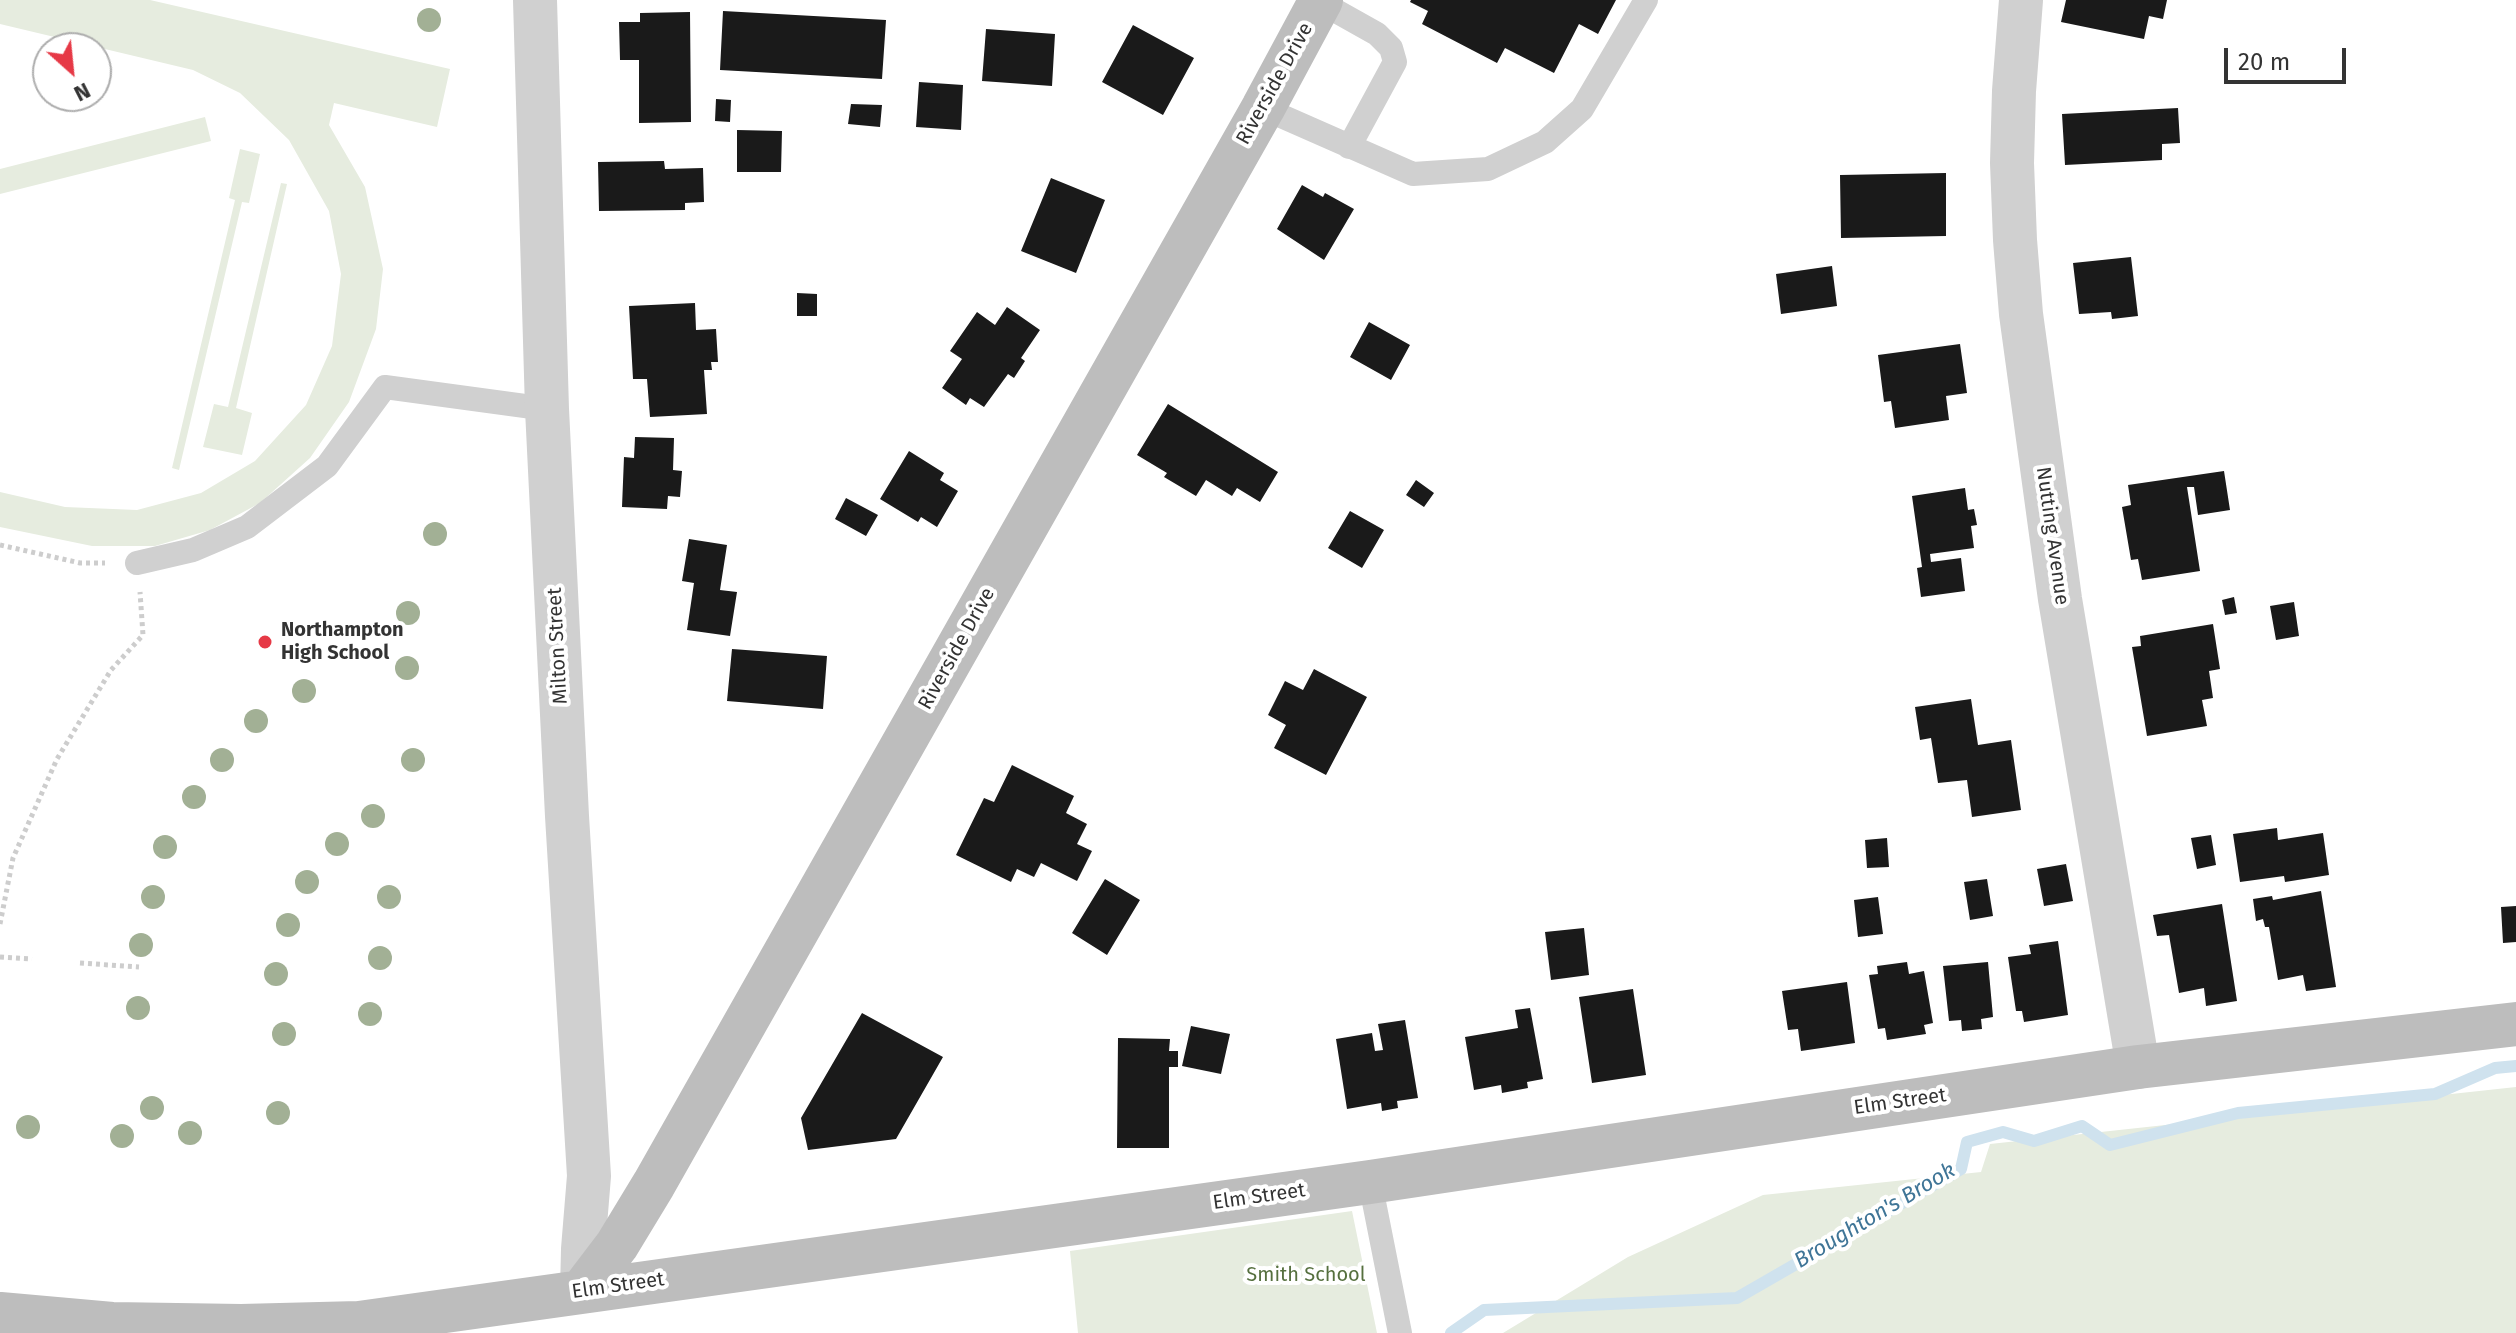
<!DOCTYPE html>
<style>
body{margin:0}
#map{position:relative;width:2516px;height:1333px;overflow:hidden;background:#fff;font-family:"Fira Sans",sans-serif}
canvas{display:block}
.north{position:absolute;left:32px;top:32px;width:80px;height:80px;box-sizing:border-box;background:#fff;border:2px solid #adadad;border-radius:50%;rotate:153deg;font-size:22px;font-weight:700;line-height:32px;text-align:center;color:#333}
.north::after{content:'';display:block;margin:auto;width:28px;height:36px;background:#e63946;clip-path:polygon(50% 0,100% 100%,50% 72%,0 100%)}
.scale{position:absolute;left:2224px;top:48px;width:122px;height:36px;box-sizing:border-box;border:4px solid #333;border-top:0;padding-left:10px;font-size:24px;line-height:28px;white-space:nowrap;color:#333;-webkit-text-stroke:6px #fff;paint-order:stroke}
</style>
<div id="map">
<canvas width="2516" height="1333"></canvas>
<div class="north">N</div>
<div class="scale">20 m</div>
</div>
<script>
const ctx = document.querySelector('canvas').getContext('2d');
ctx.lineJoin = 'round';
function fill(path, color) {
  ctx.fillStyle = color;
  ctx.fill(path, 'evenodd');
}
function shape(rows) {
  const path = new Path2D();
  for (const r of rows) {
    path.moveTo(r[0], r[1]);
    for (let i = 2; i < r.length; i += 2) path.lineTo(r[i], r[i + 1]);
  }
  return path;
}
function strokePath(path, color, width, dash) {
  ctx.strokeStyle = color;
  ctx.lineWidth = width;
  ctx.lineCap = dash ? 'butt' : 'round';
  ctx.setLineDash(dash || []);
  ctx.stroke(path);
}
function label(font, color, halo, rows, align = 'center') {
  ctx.font = font + ' "Fira Sans",sans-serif';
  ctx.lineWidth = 8;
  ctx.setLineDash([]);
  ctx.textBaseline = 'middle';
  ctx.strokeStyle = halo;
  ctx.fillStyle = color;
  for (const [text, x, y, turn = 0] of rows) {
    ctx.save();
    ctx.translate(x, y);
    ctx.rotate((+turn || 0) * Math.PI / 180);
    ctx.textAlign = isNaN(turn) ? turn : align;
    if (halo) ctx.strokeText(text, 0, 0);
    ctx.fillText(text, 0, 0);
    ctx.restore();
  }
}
fill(shape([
 [0,0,150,0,450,69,437,127,334,103,329,125,365,187,383,269,376,329,349,402,310,458,260,503,210,530,155,546,92,546,0,527,0,492,65,507,137,510,201,493,255,461,306,405,332,346,341,274,329,211,289,140,240,93,193,70,0,24],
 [205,117,211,141,0,194,0,169],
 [240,149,260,154,249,203,242,202,179,470,172,468,235,200,229,198],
 [281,183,287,184,236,408,252,413,242,455,203,447,214,404,228,407],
 [2516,1087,2516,1333,1503,1333,1628,1257,1763,1195,1981,1172,1990,1144],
 [1352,1211,1377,1333,1078,1333,1070,1251]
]), '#e6ecdf');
strokePath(shape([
 [1451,1333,1484,1310,1737,1298,1961,1169,1967,1142,2003,1132,2034,1141,2082,1126,2110,1145,2238,1113,2435,1094,2495,1068,2516,1066]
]), '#cfe2ee', 12);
fill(shape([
 [1411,0,1616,0,1598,34,1579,24,1554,73,1505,48,1497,63,1422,24,1428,11,1410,2],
 [2066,0,2167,0,2163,19,2149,16,2144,39,2061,22],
 [723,11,886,20,882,79,720,70],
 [690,12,691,122,639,123,639,60,620,60,619,22,640,22,640,13],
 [1133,25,1194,58,1163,115,1102,82],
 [986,29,1055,34,1052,86,982,81],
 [919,82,963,85,961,130,916,127],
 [716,99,731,100,730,122,715,121],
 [851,104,882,105,880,127,848,124],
 [2178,108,2180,143,2162,144,2162,160,2065,165,2062,114],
 [737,130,782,131,781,172,737,172],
 [664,161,665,169,703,168,704,202,685,203,685,210,599,211,598,162],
 [1946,173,1946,236,1841,238,1840,175],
 [1051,178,1105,200,1076,273,1021,251],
 [1302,185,1323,197,1325,193,1354,209,1324,260,1277,229],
 [2131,257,2138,316,2112,319,2111,312,2079,314,2073,263],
 [1832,266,1837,306,1781,314,1776,274],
 [797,293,817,294,817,316,797,316],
 [695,303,696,330,716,329,718,362,711,362,712,370,704,370,707,414,650,417,647,379,633,379,629,306],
 [1007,307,1040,330,1021,358,1025,361,1014,378,1008,374,984,407,970,398,966,405,942,388,962,359,950,351,977,312,995,325],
 [1369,322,1410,345,1391,380,1350,357],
 [1960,344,1967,393,1946,396,1949,420,1895,428,1891,401,1884,402,1878,355],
 [1168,404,1278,472,1260,502,1237,488,1232,496,1206,480,1196,496,1164,477,1167,473,1137,455],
 [635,437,674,438,673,470,682,471,680,497,668,496,667,509,622,507,624,457,634,458],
 [909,451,944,473,940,480,958,491,937,527,921,517,918,522,880,499],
 [2224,471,2230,510,2198,515,2194,487,2187,487,2200,571,2142,580,2138,559,2131,560,2122,507,2131,505,2128,485],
 [1416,480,1434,493,1424,507,1406,495],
 [1965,488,1968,510,1974,509,1977,525,1971,526,1974,548,1930,554,1931,562,1961,558,1965,591,1921,597,1917,568,1922,567,1912,496],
 [846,498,878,515,866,536,835,519],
 [1350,511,1384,530,1362,568,1328,548],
 [689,539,727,545,720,590,737,592,730,636,687,630,694,583,682,581],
 [2234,597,2237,613,2225,615,2222,600],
 [2294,602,2299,636,2276,640,2270,606],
 [2213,624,2220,669,2209,671,2213,698,2202,700,2207,726,2147,736,2132,647,2141,646,2140,636],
 [732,649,827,656,823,709,727,701],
 [1314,669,1367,697,1326,775,1274,748,1286,725,1268,715,1285,681,1303,690],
 [1971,699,1978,745,2011,740,2021,810,1972,817,1967,780,1938,783,1931,738,1920,740,1915,707],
 [1012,765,1074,796,1066,813,1087,824,1077,844,1092,851,1077,881,1041,863,1034,877,1017,869,1011,882,956,855,984,798,994,802],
 [2277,828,2278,840,2323,833,2329,875,2285,882,2284,876,2240,882,2233,834],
 [2211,835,2216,865,2197,869,2191,838],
 [1887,838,1889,867,1867,868,1865,840],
 [2066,864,2073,901,2044,906,2037,869],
 [1105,879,1140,900,1107,955,1072,933],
 [1987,879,1993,916,1970,920,1964,882],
 [2321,891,2336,987,2306,991,2303,975,2278,980,2269,927,2265,927,2263,919,2256,921,2253,899,2272,896,2273,900],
 [1878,897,1883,934,1858,937,1854,900],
 [2222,904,2237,1001,2206,1006,2204,988,2179,993,2169,935,2157,936,2153,915],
 [2516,906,2516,942,2503,943,2501,907],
 [1584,928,1589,975,1551,980,1545,932],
 [2058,941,2068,1015,2024,1022,2022,1011,2016,1011,2008,957,2031,954,2029,945],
 [1907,962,1909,974,1924,971,1933,1023,1924,1025,1926,1034,1887,1040,1885,1028,1878,1029,1869,975,1878,974,1877,966],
 [1988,962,1993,1017,1981,1019,1982,1029,1962,1031,1961,1020,1949,1021,1943,966],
 [1847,982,1855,1043,1801,1051,1798,1029,1788,1030,1782,991],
 [1633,989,1646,1075,1592,1083,1579,997],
 [1530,1008,1543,1079,1527,1082,1528,1088,1502,1093,1501,1085,1474,1090,1465,1037,1518,1028,1515,1010],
 [862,1013,943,1057,896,1139,808,1150,801,1118],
 [1405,1020,1418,1098,1397,1101,1398,1108,1382,1111,1381,1103,1347,1109,1336,1039,1372,1033,1375,1051,1383,1050,1378,1024],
 [1191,1026,1230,1034,1221,1074,1182,1066],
 [1118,1038,1170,1039,1169,1051,1178,1051,1178,1067,1169,1067,1169,1148,1117,1148]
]), '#1a1a1a');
strokePath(shape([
 [0,545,80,563,105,563],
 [0,924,13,858,57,759,111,670,143,635,140,592],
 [0,957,32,959],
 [80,963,139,967]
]), '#cdcdcd', 5, [4, 4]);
strokePath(shape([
 [1320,2,1377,34,1391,48,1395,62,1349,147],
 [1263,108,1413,174,1488,169,1545,142,1582,109,1646,0],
 [137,563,193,550,247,527,327,466,385,387,547,409],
 [1370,1182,1400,1333]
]), '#d0d0d0', 24);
strokePath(shape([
 [535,0,547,409,567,816,589,1176,583,1249,582,1291],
 [2021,0,2014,91,2012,163,2015,240,2021,314,2060,599,2138,1067]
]), '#d0d0d0', 44);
strokePath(shape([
 [582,1291,617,1245,654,1184,1263,108,1321,0],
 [0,1314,112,1324,241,1326,359,1323,1370,1182,2138,1067,2516,1024]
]), '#bdbdbd', 44);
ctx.fillStyle = '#a2b095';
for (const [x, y] of [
 [429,20],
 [435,534],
 [408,613],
 [407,668],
 [304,691],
 [256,721],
 [222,760],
 [413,760],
 [194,797],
 [373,816],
 [337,844],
 [165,847],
 [307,882],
 [153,897],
 [389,897],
 [288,925],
 [141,945],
 [380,958],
 [276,974],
 [138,1008],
 [370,1014],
 [284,1034],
 [152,1108],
 [278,1113],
 [28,1127],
 [190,1133],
 [122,1136]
]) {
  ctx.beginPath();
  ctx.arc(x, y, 12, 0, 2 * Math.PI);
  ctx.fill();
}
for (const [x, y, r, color] of [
 [265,642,8,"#e63946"]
]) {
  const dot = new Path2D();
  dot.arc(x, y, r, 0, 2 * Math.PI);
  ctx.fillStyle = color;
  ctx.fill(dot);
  strokePath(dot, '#fff', 3);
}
label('20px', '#333', '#fff', [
 ["Riverside Drive",1275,84,-61],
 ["Nutting Avenue",2052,536,82],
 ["Milton Street",558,646,-93],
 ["Riverside Drive",957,649,-61],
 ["Elm Street",1900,1102,-8],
 ["Elm Street",1259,1197,-8],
 ["Elm Street",618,1286,-8]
]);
label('bold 20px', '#333', '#fff', [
 ["Northampton",281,630],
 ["High School",281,653]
], 'left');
label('20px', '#56703f', '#fff', [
 ["Smith School",1306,1275]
]);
label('italic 22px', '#3f7597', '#fff', [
 ["Broughton's Brook",1875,1216,-31]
]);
</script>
